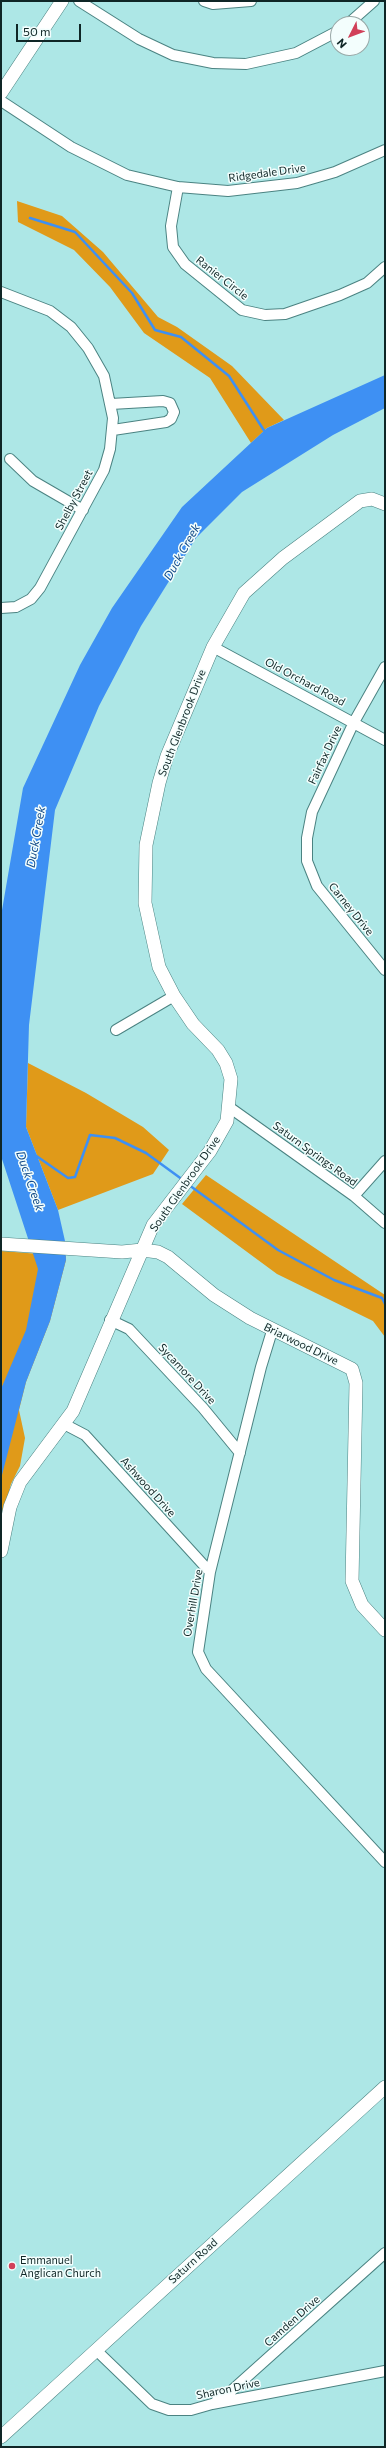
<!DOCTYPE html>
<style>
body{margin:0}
#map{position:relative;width:386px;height:2448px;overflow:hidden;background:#ade7e6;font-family:Commissioner,sans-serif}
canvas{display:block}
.frame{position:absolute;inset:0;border:2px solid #0f2626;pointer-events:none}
.north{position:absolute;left:330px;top:16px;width:40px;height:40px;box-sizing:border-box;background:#f3fefd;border:1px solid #98a8a7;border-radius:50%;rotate:228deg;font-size:11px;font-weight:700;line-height:16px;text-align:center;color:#0f2626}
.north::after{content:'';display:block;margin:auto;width:14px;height:18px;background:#d14059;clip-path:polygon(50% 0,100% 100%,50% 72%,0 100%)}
.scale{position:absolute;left:16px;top:24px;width:65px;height:18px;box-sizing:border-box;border:2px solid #0f2626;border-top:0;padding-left:5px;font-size:12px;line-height:14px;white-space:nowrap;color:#0f2626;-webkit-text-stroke:3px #f3fefd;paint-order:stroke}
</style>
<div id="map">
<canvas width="386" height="2448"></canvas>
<div class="frame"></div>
<div class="north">N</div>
<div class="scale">50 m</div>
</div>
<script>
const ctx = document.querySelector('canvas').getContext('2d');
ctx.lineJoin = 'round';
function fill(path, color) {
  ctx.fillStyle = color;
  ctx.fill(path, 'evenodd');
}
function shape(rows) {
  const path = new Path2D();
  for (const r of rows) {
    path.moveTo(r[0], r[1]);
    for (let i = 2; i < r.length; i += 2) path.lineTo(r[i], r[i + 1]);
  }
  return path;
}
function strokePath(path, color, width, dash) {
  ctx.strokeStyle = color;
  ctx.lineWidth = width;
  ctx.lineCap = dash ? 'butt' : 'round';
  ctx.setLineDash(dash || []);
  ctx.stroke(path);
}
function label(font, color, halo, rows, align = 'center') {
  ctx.font = font + ' Commissioner,sans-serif';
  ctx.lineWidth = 3;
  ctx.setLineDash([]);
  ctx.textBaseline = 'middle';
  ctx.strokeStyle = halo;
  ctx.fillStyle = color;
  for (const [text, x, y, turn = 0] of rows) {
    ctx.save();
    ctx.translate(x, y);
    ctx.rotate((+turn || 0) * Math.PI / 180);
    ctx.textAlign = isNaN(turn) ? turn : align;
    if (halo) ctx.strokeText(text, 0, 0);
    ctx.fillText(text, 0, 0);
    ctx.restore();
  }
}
fill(shape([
 [17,201,62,216,103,252,158,317,177,327,232,366,284,420,267,428,251,443,210,378,144,333,110,287,74,250,18,222],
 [28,1063,86,1093,143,1127,169,1150,153,1174,58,1210,26,1127],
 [206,1175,385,1295,385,1337,373,1321,277,1274,182,1204],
 [1,1251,66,1256,66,1260,50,1321,26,1382,19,1410,25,1438,20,1466,11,1484,1,1522]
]), '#e09a19');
fill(shape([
 [385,375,385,408,333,435,242,492,196,538,141,626,99,706,55,810,29,1025,26,1127,58,1210,65,1241,66,1260,50,1321,26,1382,1,1479,1,1389,26,1330,38,1269,1,1156,1,916,23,788,80,665,112,608,182,507,267,428]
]), '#3e90f3');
strokePath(shape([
 [30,218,75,232,132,293,155,330,181,337,229,376,265,432],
 [35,1155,68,1178,75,1177,90,1135,115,1138,146,1153,183,1180],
 [189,1185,278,1250,334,1280,382,1298,385,1304]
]), '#3e90f3', 2.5);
const minor = shape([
 [79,1,139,39,173,55,213,63,246,64,296,53,338,31],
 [204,1,213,4,251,1],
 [348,24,374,1],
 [1,101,71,147,127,175,178,187,228,191,297,183,335,172,385,150],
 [178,187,171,226,173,247,185,264,242,310,265,315,285,314,340,295,367,283,385,267],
 [1,292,50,311,71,327,88,348,104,376,113,418,110,449,104,470,40,588,31,599,16,607,1,608],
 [111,404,163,401,170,403,174,412,171,419,166,422,113,430],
 [10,459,33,481,83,510],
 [213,647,385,740],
 [385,667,354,722,312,812,307,838,307,861,317,886,385,970],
 [116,1030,174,996],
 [229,1107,354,1196,385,1223],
 [354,1196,385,1161],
 [110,1320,129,1329,203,1408,240,1453],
 [272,1331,261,1367,210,1572,198,1652,206,1669,385,1862],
 [64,1424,85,1435,210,1572],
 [97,2351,152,2404,169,2410,191,2410,212,2404,385,2371],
 [217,2400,230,2392,385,2253]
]);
const tertiary = shape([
 [1,93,62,1],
 [1,1244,122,1252,142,1250,158,1252,168,1257,214,1295,250,1318,352,1369,356,1383,352,1581,362,1605,385,1630],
 [1,1551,10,1507,20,1482,73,1411,153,1225,210,1151,227,1121,231,1079,226,1063,218,1050,193,1024,174,996,159,967,145,903,146,845,159,783,167,756,213,647,244,593,283,558,360,501,372,499,385,504],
 [1,2437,385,2087]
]);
strokePath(minor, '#4b8382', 12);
strokePath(tertiary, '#4b8382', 14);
strokePath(minor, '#fff', 10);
strokePath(tertiary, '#fff', 13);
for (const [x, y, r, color] of [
 [12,2266,4,"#d14059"]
]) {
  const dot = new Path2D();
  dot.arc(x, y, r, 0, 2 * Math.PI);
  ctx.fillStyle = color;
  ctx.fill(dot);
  strokePath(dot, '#f3fefd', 1.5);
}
label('11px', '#0f2626', '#f3fefd', [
 ["Ridgedale Drive",267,173,-8],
 ["Ranier Circle",222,278,38],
 ["Shelby Street",74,500,-62],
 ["Old Orchard Road",305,682,28],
 ["South Glenbrook Drive",182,723,-69],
 ["Fairfax Drive",325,755,-65],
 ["Carney Drive",351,909,51],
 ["Saturn Springs Road",315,1154,36],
 ["South Glenbrook Drive",185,1184,-55],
 ["Briarwood Drive",301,1344,26],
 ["Sycamore Drive",187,1374,47],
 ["Ashwood Drive",148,1487,48],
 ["Overhill Drive",193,1603,-80],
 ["Saturn Road",193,2261,-42],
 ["Camden Drive",292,2321,-42],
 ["Sharon Drive",228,2389,-12]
]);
label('11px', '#0f2626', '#f3fefd', [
 ["Emmanuel",20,2260],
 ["Anglican Church",20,2273]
], 'left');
label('italic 12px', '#134a88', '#f3fefd', [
 ["Duck Creek",182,552,-61],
 ["Duck Creek",36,837,-80],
 ["Duck Creek",30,1181,71]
]);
</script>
